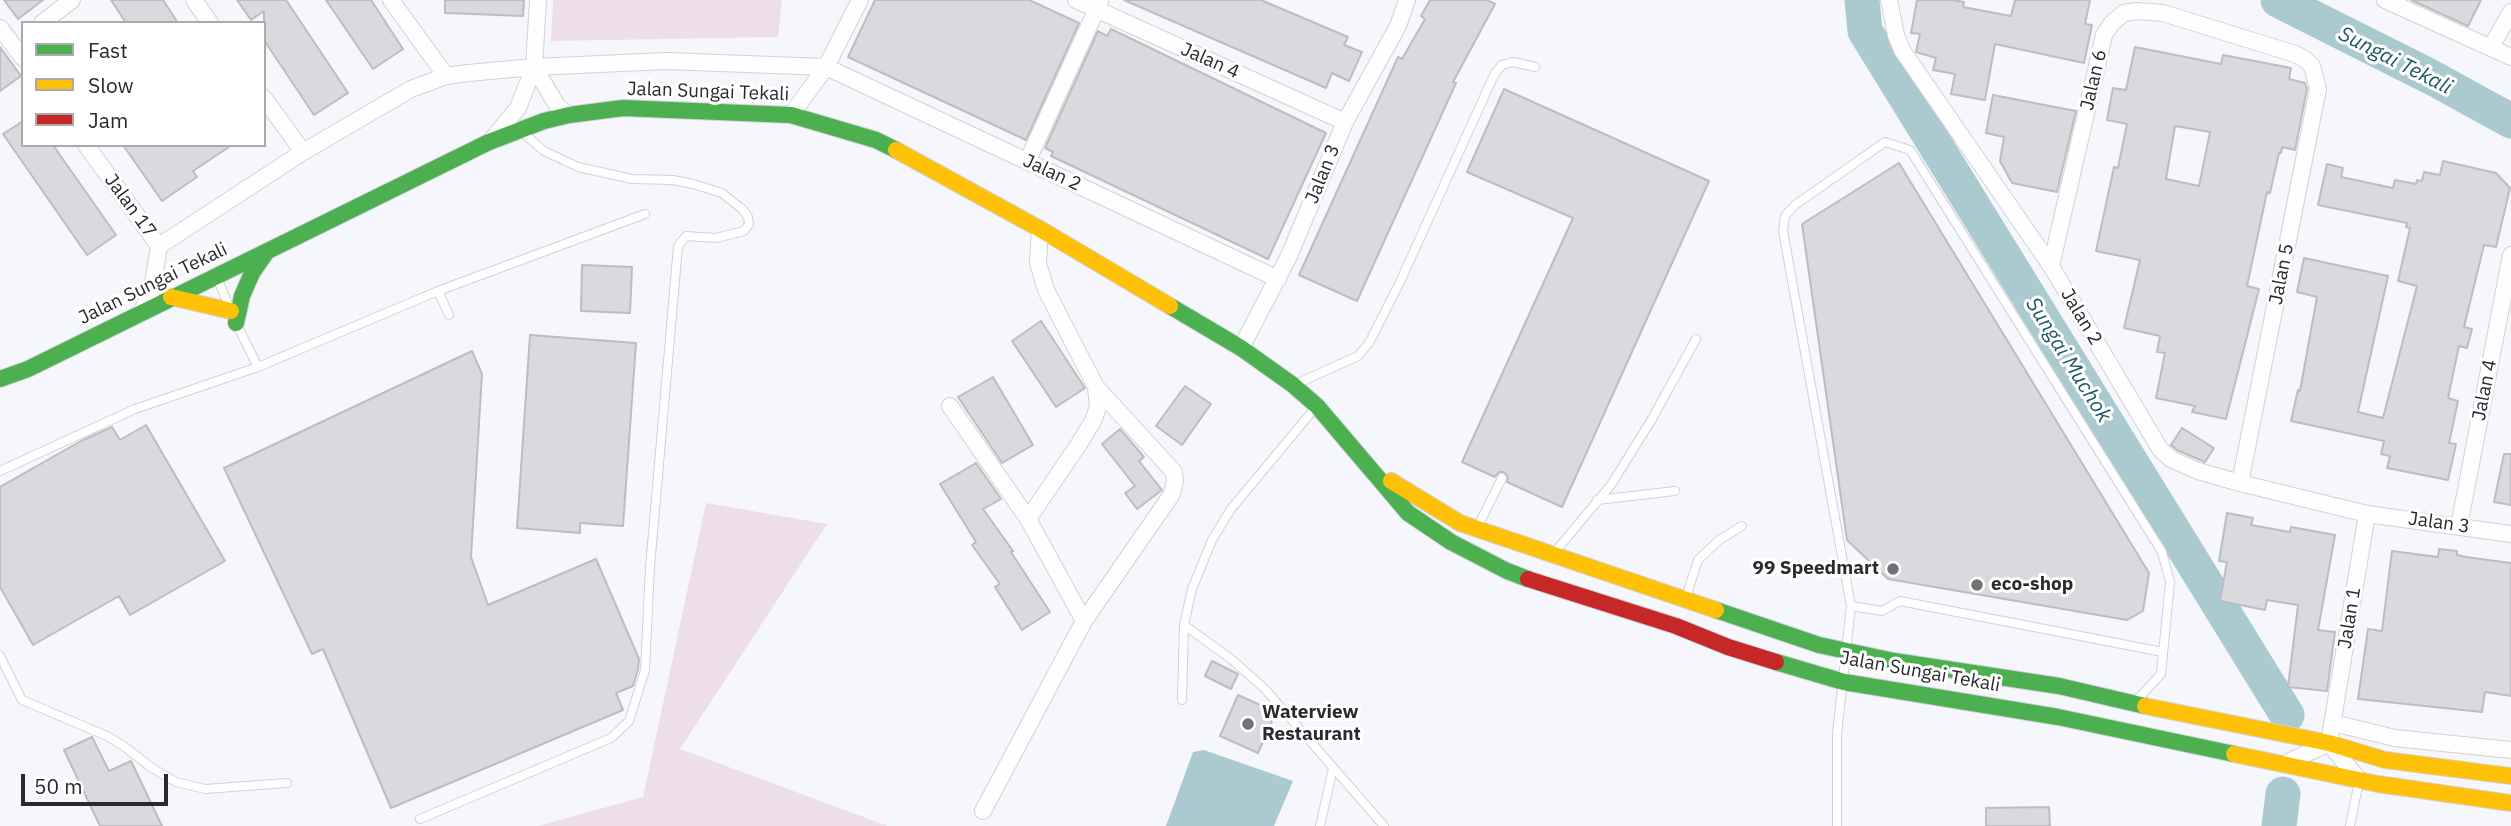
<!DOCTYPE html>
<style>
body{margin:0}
#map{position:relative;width:2511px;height:826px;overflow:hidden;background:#f6f7fc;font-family:"IBM Plex Sans",sans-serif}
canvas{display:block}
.legend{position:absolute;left:21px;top:21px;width:245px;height:126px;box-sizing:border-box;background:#fff;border:2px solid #a9aaab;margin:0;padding:9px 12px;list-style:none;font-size:21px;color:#292a2e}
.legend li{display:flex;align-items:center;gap:14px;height:35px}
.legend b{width:35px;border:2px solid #a9aaab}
.scale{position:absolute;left:21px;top:774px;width:147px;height:32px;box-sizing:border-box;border:4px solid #292a2e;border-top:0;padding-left:9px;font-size:21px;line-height:24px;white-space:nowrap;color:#292a2e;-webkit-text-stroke:5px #fff;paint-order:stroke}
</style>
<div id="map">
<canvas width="2511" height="826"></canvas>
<ul class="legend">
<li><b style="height:9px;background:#4caf50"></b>Fast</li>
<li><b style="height:9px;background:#ffc107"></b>Slow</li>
<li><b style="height:9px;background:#c62828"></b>Jam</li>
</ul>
<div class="scale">50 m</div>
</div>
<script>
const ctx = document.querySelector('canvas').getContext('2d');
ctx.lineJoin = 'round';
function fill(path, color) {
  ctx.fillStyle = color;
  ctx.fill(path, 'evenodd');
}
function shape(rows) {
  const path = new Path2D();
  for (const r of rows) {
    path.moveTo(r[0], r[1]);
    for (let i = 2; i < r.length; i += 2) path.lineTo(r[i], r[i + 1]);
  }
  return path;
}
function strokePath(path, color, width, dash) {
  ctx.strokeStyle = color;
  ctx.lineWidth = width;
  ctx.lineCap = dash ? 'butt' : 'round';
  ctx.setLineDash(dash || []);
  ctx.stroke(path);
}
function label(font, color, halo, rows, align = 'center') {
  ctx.font = font + ' "IBM Plex Sans",sans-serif';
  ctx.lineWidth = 6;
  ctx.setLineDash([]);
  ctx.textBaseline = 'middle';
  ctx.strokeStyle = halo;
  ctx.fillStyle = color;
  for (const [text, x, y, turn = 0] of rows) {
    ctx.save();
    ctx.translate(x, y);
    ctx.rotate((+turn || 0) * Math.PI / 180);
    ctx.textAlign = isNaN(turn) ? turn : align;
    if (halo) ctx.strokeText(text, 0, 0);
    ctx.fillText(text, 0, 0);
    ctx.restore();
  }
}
fill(shape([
 [553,0,782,0,778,37,551,41],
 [706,503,827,524,680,749,888,826,538,826,643,797]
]), '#eedee9');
fill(shape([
 [1204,750,1293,781,1274,826,1166,826,1193,752]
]), '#abcacf');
strokePath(shape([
 [1862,0,1865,31,2287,715],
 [2278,0,2431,77,2511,121],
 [2279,826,2283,794]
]), '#abcacf', 35);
const building = shape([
 [4,0,43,0,18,19,4,0],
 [111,0,163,0,178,23,126,23,111,0],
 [237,0,286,0,348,93,314,115,264,40,264,11,251,20,237,0],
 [326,0,371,0,403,49,373,69,326,0],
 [445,0,524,0,523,16,445,13,445,0],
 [875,0,1029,0,1079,23,1026,140,848,57,875,0],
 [1124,0,1261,0,1348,37,1344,45,1362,52,1349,81,1332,73,1326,88,1124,0],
 [1430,0,1487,0,1495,4,1453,82,1456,83,1357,301,1299,275,1398,57,1402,59,1425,19,1421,16,1430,0],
 [1917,0,1952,0,1964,2,1963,7,2011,16,2015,0,2090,0,2085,24,2092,25,2084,63,1995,44,1985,100,1951,94,1955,74,1933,70,1936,58,1916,52,1920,34,1911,33,1917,0],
 [2411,0,2481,0,2468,26,2411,0],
 [1111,29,1326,133,1268,259,1051,156,1053,152,1045,148,1098,31,1107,36,1111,29],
 [0,47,21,76,0,91,0,47],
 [2135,47,2221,64,2223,55,2291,68,2289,79,2305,83,2307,89,2295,150,2282,147,2281,153,2279,153,2270,193,2267,192,2247,286,2259,289,2226,419,2192,412,2195,406,2156,398,2165,353,2157,352,2160,336,2124,328,2140,260,2096,251,2114,167,2118,168,2127,124,2107,120,2113,88,2126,90,2135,47],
 [2175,126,2210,132,2199,186,2166,179,2175,126],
 [1504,89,1709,181,1562,507,1507,482,1508,477,1504,472,1499,472,1495,477,1462,462,1573,218,1467,172,1504,89],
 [1993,95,2076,111,2057,192,2012,183,2000,161,2004,137,1986,133,1993,95],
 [23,121,23,145,53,145,116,235,87,255,3,134,23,121],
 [123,145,232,145,193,171,197,177,162,201,123,145],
 [2443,161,2496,173,2510,188,2496,247,2484,245,2464,327,2472,329,2467,348,2459,346,2448,398,2458,401,2449,443,2456,444,2448,480,2387,468,2390,456,2381,454,2384,441,2291,421,2298,390,2300,391,2317,297,2297,292,2304,258,2388,276,2358,412,2383,418,2417,286,2398,281,2410,228,2406,227,2407,223,2318,205,2327,164,2343,168,2341,177,2393,188,2395,180,2416,184,2417,180,2422,181,2424,172,2440,175,2443,161],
 [1899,163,2149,573,2143,611,2127,620,1888,579,1847,540,1802,224,1899,163],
 [582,265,632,267,630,313,581,311,582,265],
 [1041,321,1085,388,1056,407,1012,341,1041,321],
 [530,335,636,343,623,526,580,523,580,533,517,528,530,335],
 [472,351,482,374,471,557,488,605,596,559,639,659,638,669,633,686,616,693,623,710,391,808,323,649,312,654,224,468,472,351],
 [993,377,1033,445,1002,463,958,397,993,377],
 [1185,386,1211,404,1182,445,1156,426,1185,386],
 [146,425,225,561,130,615,119,596,33,645,0,587,0,487,81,441,112,427,120,440,146,425],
 [2182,428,2214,448,2205,462,2177,450,2171,445,2182,428],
 [1120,429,1144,457,1139,461,1162,490,1137,509,1125,493,1135,486,1102,444,1120,429],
 [2504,454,2511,454,2511,505,2494,502,2504,454],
 [976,463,1001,499,983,509,1013,551,1011,552,1050,612,1022,630,995,587,1000,584,972,545,976,542,940,484,976,463],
 [2227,513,2253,518,2251,525,2290,532,2291,527,2335,535,2318,630,2335,632,2327,691,2288,687,2298,605,2267,600,2265,610,2220,601,2227,562,2219,561,2227,513],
 [2439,549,2457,551,2457,555,2466,557,2511,563,2511,696,2485,692,2482,712,2358,699,2368,629,2382,631,2392,551,2438,557,2439,549],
 [1212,661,1238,674,1231,689,1205,676,1212,661],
 [1238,695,1276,712,1258,753,1220,736,1238,695],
 [92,737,109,771,131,761,162,826,100,826,64,750,92,737],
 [2049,807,2050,826,1986,826,1986,808,2049,807]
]);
fill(building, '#d8dade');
strokePath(building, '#bcbdc1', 2);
const lane = shape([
 [217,277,229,307],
 [438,291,449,315],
 [237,325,258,367],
 [1296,384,1358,356,1369,343,1400,282,1495,73,1502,65,1513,62,1535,67],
 [0,471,135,409,258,367,438,291,645,214],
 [1597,500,1675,491],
 [1478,526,1502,478],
 [1554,553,1611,485,1652,419,1696,339],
 [1686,597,1698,560,1719,540,1742,526],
 [1851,606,1882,611,1900,601,2163,652],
 [1184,625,1231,659,1265,689,1384,826],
 [0,656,22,700,107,736,125,747,152,768,176,782,205,789,287,783],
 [1182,700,1184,625,1192,589,1212,540,1231,509,1315,408],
 [420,819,611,738,629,721,645,670,650,567,678,246,686,236,716,238,744,231,749,224,748,217,742,209,722,193,693,184,673,180,632,179,578,167,544,151,522,132],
 [1320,826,1333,768],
 [1837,826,1837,734,1851,606,1783,231,1785,216,1795,205,1885,142,1910,150,2162,552,2170,582,2161,674,2135,702],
 [2350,826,2359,781]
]);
const street = shape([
 [194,0,210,23],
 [391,0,446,76],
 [1076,0,1345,122],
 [1889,0,1896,35,1902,50,2051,266,2160,449,2171,459,2198,471,2240,483,2367,514,2511,534],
 [2385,0,2511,57],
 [42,23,72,0],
 [0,28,23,58],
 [2491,47,2511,12],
 [534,67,538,0],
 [264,98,303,152],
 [791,115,826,67,860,0],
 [493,138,518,108,534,67,558,107,569,115],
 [86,145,159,246,152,290,142,311],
 [1027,162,1100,2],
 [159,246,303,152,411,89,446,76,468,73,534,67,666,61,826,67,1278,279],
 [2051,266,2104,35,2112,23,2124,13,2136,11,2163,13,2295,54,2305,59,2312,66,2318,89,2240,483],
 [1241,348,1289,256,1345,122,1398,26,1407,0],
 [950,406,1028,519,1084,621,983,811],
 [1028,519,1079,444,1093,421,1098,407,1096,387,1046,290,1038,263,1040,229],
 [2459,526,2511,255],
 [1084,621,1172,494,1175,480,1174,472,1096,387],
 [2333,723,2395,738,2511,750],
 [2329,743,2367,514],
 [2284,764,2329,743,2359,780]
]);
const fast = shape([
 [1170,306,1241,348,1293,385,1317,406,1408,513,1451,542,1507,571,1528,579],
 [236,323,242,296,252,273,266,253],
 [0,379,28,369,489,142,544,121,569,115,623,108,791,115,876,140,896,150],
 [1716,610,1819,645,1894,661,2059,686,2145,706],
 [1776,662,1844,682,2058,717,2234,754]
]);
const slow = shape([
 [896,150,1040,229,1170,306],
 [171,297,231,311],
 [1391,481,1460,523,1716,610],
 [2145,706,2329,743,2385,760,2511,776],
 [2234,754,2378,784,2511,803]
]);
const jam = shape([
 [1528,579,1676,626,1728,647,1776,662]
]);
strokePath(lane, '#d1d2d6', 10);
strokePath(street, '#d1d2d6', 18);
strokePath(fast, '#d1d2d6', 18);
strokePath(slow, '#d1d2d6', 18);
strokePath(jam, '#d1d2d6', 18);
strokePath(lane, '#fefeff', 8);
strokePath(street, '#fefeff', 16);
strokePath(fast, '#4caf50', 16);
strokePath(slow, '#ffc107', 16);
strokePath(jam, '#c62828', 16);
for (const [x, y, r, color] of [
 [1893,569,7,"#717276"],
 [1977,585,7,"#717276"],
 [1248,724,7,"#717276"]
]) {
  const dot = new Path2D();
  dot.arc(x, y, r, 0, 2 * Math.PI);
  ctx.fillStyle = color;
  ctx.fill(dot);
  strokePath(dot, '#fff', 2.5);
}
label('19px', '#292a2e', '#fff', [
 ["Jalan 4",1210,61,24],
 ["Jalan 6",2094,80,-77],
 ["Jalan Sungai Tekali",708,92,2],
 ["Jalan 2",1052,173,25],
 ["Jalan 3",1323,174,-68],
 ["Jalan 17",130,206,54],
 ["Jalan 5",2282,274,-79],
 ["Jalan Sungai Tekali",153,284,-26],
 ["Jalan 2",2081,317,59],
 ["Jalan 4",2485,390,-79],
 ["Jalan 3",2439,523,8],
 ["Jalan 1",2350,618,-81],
 ["Jalan Sungai Tekali",1920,672,10]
]);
label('bold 19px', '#292a2e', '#fff', [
 ["99 Speedmart",1879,569,"right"],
 ["eco-shop",1991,585],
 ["Waterview",1262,713],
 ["Restaurant",1262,735]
], 'left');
label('italic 21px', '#1d5961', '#fff', [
 ["Sungai Tekali",2395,61,27],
 ["Sungai Muchok",2068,360,58]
]);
</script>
